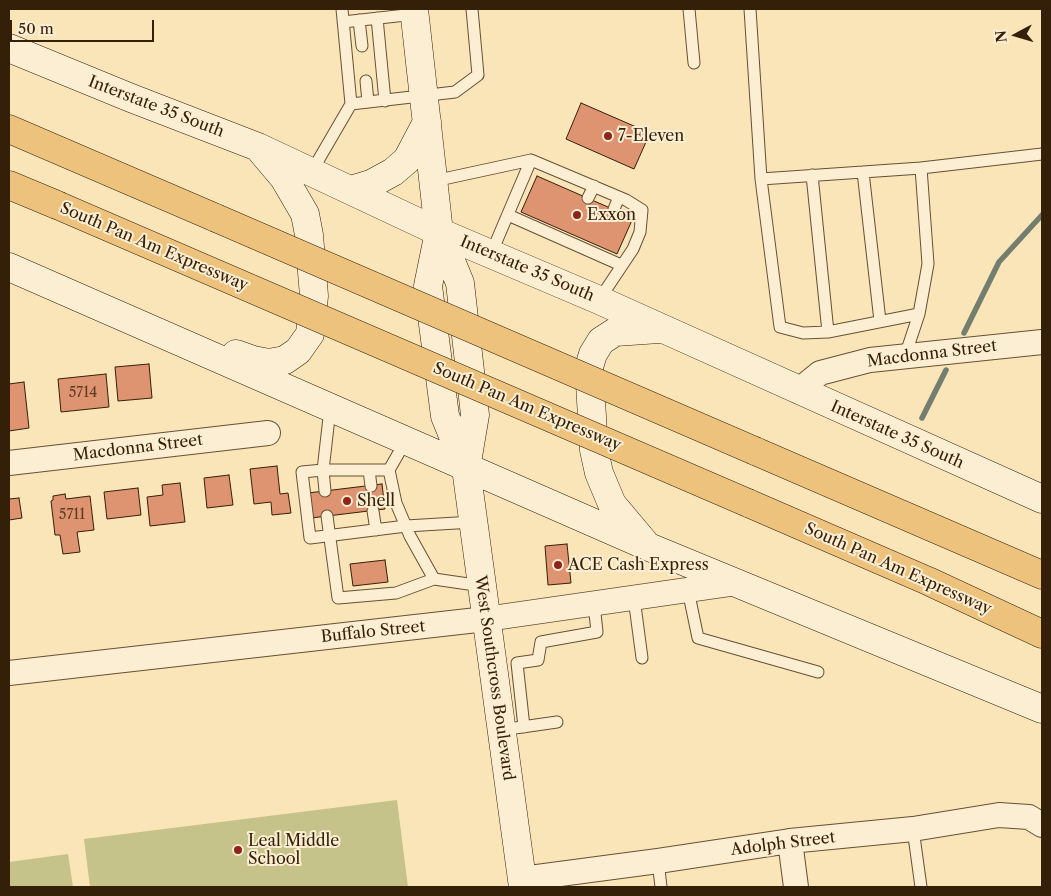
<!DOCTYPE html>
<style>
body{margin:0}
#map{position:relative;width:1051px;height:896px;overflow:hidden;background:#fae5b9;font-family:"Libre Caslon Text",serif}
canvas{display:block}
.frame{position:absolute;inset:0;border:10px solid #341f08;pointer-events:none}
.north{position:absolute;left:991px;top:10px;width:50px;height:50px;-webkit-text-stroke:4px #fceed2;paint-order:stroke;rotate:264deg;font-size:14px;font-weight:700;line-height:20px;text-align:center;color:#341f08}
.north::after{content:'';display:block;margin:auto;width:18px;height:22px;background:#341f08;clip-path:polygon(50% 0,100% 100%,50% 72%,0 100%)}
.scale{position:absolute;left:10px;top:20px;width:144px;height:22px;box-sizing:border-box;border:2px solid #341f08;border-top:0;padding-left:6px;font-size:15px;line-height:18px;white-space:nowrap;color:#341f08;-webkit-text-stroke:4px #fceed2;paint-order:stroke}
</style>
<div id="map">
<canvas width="1051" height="896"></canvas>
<div class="frame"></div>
<div class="north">N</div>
<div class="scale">50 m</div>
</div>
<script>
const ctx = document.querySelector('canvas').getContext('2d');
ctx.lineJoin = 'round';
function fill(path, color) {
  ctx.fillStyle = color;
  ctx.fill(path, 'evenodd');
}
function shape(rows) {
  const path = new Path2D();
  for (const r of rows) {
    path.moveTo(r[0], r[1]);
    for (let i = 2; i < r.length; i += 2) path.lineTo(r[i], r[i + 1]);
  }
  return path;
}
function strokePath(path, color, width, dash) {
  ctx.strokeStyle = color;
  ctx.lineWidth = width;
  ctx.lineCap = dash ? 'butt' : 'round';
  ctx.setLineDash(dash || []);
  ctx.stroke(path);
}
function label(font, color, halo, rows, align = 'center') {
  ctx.font = font + ' "Libre Caslon Text",serif';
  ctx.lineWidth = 4;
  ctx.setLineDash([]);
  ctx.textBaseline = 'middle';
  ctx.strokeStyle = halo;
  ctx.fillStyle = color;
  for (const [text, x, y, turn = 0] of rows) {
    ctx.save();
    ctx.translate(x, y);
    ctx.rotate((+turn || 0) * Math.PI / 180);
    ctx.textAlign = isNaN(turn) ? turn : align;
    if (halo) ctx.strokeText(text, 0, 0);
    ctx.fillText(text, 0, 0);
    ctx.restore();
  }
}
fill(shape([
 [397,800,408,887,90,887,84,839],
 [68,854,73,887,9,887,9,862]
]), '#c5c28a');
strokePath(shape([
 [964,333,999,262,1042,215],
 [922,418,946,370]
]), '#747e6f', 5.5);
const building = shape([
 [581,103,650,133,634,169,566,139,581,103],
 [537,176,633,218,617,254,521,212,537,176],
 [149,364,152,398,118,401,115,367,149,364],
 [106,374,109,407,61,412,58,379,106,374],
 [24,382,29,428,9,431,9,384,24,382],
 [277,466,280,494,288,493,291,513,272,515,271,502,254,504,250,469,277,466],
 [229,475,233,505,207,508,204,478,229,475],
 [180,483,185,522,150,526,147,497,163,495,162,485,180,483],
 [382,484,385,509,311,518,308,493,382,484],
 [138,488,141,515,107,519,104,492,138,488],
 [65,494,66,499,90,496,94,530,77,532,80,552,63,554,60,535,55,535,51,501,53,500,53,496,65,494],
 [19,498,22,518,9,520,9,499,19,498],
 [567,544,571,583,548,585,545,546,567,544],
 [385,560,388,582,353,586,350,564,385,560]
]);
fill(building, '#de9371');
strokePath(building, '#341f08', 1);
const lane = shape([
 [342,9,351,104],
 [689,9,694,63],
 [750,9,761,179,780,327,803,333,828,332,919,314,905,356],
 [377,18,385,101],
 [359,20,362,46],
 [343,22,415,14],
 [366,81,368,102],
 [312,171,351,104,455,92,478,75,472,9],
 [863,172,880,321],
 [812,175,828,332],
 [761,179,921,168],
 [434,181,531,160,626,200,642,210,640,232,633,249,599,300],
 [588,198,594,186],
 [614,209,619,197],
 [508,215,621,265],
 [491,254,531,160],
 [919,314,928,264,921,168,1042,154],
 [330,409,323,470,389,470,405,442],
 [369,470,371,486],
 [389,470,396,503,410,536,434,579,482,586],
 [325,491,323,470,302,472,310,538,406,526,473,522],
 [373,511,376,530],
 [327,516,338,598,396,593,434,579],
 [688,590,698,638,818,672],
 [634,598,642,658],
 [524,727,517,663,538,660,541,642,597,632,594,604],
 [501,730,557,722],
 [913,829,921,887],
 [658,861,661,887]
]);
const street = shape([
 [798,391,820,373,870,360,1042,342],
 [9,463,268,433],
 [9,673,486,619,736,583],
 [790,841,796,887],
 [522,879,658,861,790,841,913,829,999,815,1029,817,1042,825]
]);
const secondary = shape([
 [414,9,439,232,460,283,475,415,466,468],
 [9,48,131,98,258,147,439,232,599,300,1042,499],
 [351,190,371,184,393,172,407,160,427,122],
 [439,232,428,286,445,416,466,468,523,887],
 [9,267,649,547,1042,709],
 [236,354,253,360,269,363,285,360,298,351,310,334,314,296,309,235,305,214,284,178,262,152],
 [644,542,612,504,599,473,594,450,589,367,593,354,601,341,615,332,659,329]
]);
const highway = shape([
 [9,129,216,218],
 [9,185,57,205],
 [755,451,1042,575],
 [748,503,928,581,1042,634]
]);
strokePath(lane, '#665034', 13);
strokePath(street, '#665034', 26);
strokePath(secondary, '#341f08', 29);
strokePath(highway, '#341f08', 29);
strokePath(lane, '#fceed2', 11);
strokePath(street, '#fceed2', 24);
strokePath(secondary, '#fceed2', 28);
strokePath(highway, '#edc27c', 28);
const highwayBridge = shape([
 [57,205,748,503],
 [216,218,755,451]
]);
strokePath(highwayBridge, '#341f08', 29, []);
strokePath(highwayBridge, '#edc27c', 28);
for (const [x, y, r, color] of [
 [608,136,5,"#8f2418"],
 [577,215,5,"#8f2418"],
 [347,501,5,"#8f2418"],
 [558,565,5,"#8f2418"],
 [238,850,5,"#8f2418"]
]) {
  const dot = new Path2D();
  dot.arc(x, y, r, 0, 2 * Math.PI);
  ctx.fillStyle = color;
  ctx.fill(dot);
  strokePath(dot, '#fceed2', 2);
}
label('14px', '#5e3c22', null, [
 ["5714",83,393],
 ["5711",72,515]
]);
label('16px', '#341f08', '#fceed2', [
 ["Interstate 35 South",156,107,21],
 ["South Pan Am Expressway",154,247,23],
 ["Interstate 35 South",527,269,23],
 ["Macdonna Street",932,354,-7],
 ["South Pan Am Expressway",527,407,23],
 ["Interstate 35 South",897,435,24],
 ["Macdonna Street",138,448,-7],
 ["South Pan Am Expressway",898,569,24],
 ["Buffalo Street",373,632,-6],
 ["West Southcross Boulevard",494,678,82],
 ["Adolph Street",783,844,-7]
]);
label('16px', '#341f08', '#fceed2', [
 ["7-Eleven",618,136],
 ["Exxon",587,215],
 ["Shell",357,501],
 ["ACE Cash Express",568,565],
 ["Leal Middle",248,841],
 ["School",248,859]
], 'left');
</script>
